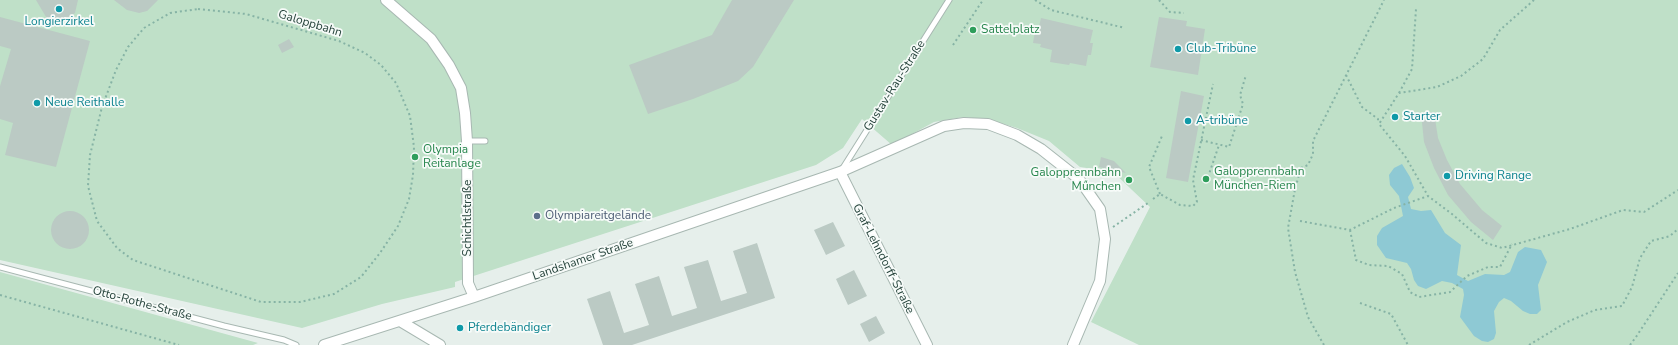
<!DOCTYPE html>
<meta charset="utf-8">
<style>
body{margin:0}
canvas{display:block;background:#e6efeb}
</style>
<canvas width="1678" height="345"></canvas>
<script>
const ctx = document.querySelector('canvas').getContext('2d');
ctx.lineJoin = 'round';
function fill(path, color) {
  ctx.fillStyle = color;
  ctx.fill(path, 'evenodd');
}
function shape(rows) {
  const path = new Path2D();
  for (const r of rows) {
    if (r.length === 3) {
      path.moveTo(r[0] + r[2], r[1]);
      path.arc(r[0], r[1], r[2], 0, 2 * Math.PI);
      continue;
    }
    path.moveTo(r[0], r[1]);
    for (let i = 2; i < r.length; i += 2) path.lineTo(r[i], r[i + 1]);
  }
  return path;
}
function strokePath(path, color, width, dash) {
  ctx.strokeStyle = color;
  ctx.lineWidth = width;
  ctx.lineCap = dash ? 'butt' : 'round';
  ctx.setLineDash(dash || []);
  ctx.stroke(path);
}
function label(font, color, halo, rows, align = 'center') {
  ctx.font = font + ' "Nunito Sans",sans-serif';
  ctx.lineWidth = 3.5;
  ctx.setLineDash([]);
  ctx.textBaseline = 'middle';
  ctx.strokeStyle = halo;
  ctx.fillStyle = color;
  for (const [text, x, y, turn = 0] of rows) {
    ctx.save();
    ctx.translate(x, y);
    ctx.rotate((+turn || 0) * Math.PI / 180);
    ctx.textAlign = isNaN(turn) ? turn : align;
    if (halo) ctx.strokeText(text, 0, 0);
    ctx.fillText(text, 0, 0);
    ctx.restore();
  }
}
fill(shape([
 [0,0,1678,0,1678,345,1139,345,1091,322,1150,207,1113,172,1080,167,1049,141,1017,128,991,120,963,117,934,122,892,145,862,119,843,148,816,165,455,282,455,287,382,304,302,328,0,260],
 [0,272,258,343,253,345,0,345]
]), '#bfe0c8');
fill(shape([
 [1402,164,1410,177,1414,188,1408,197,1411,209,1421,211,1431,210,1445,233,1461,245,1457,275,1468,281,1485,274,1504,275,1510,272,1518,252,1525,247,1541,250,1547,262,1538,285,1541,310,1537,314,1530,314,1523,311,1511,301,1504,298,1499,302,1494,311,1496,333,1494,339,1488,342,1482,341,1474,336,1460,317,1464,295,1463,289,1452,283,1442,281,1426,289,1418,286,1414,280,1411,269,1407,263,1386,258,1377,245,1377,236,1382,228,1403,216,1399,196,1390,185,1389,175,1394,168]
]), '#8ec9d4');
fill(shape([
 [36,0,78,0,75,13,52,27],
 [114,0,158,0,147,11,139,13,127,10],
 [732,0,794,0,753,67,738,81,693,99,648,114,629,65,712,35],
 [0,17,90,41,56,167,5,155,13,123,0,119,0,86,11,49,0,46],
 [1159,17,1187,21,1186,26,1205,29,1198,75,1150,67],
 [1041,18,1093,30,1090,43,1093,43,1091,55,1088,55,1086,66,1070,63,1069,65,1050,62,1052,50,1040,47,1041,44,1033,43,1035,31,1038,31],
 [289,39,294,47,282,53,278,45],
 [1181,91,1204,96,1188,182,1166,178],
 [1434,112,1438,138,1447,160,1460,184,1482,210,1502,226,1493,240,1471,222,1448,195,1434,168,1424,142,1421,113],
 [1101,157,1114,161,1126,173,1099,167],
 [70,230,19],
 [833,222,845,246,826,255,814,230],
 [757,243,775,298,632,345,603,345,587,299,610,291,624,333,649,325,635,284,659,276,672,316,697,308,684,267,708,260,721,301,747,293,733,251],
 [854,270,867,296,848,305,836,279],
 [876,316,885,333,869,342,860,324]
]), '#bbcac4');
const lane = shape([
 [467,141,485,141],
 [843,168,949,0],
 [0,267,224,326,284,340,296,345]
]);
const street = shape([
 [386,0,431,39,449,65,461,88,465,113,467,141,468,283,474,297],
 [840,172,927,345],
 [400,321,440,345],
 [324,345,474,297,840,172,944,126,964,123,988,124,1017,135,1041,149,1079,179,1100,209,1105,239,1100,281,1073,345]
]);
strokePath(lane, '#a8b8b2', 7);
strokePath(street, '#a8b8b2', 12);
strokePath(shape([
 [1035,0,1051,10,1125,28],
 [1159,0,1170,12,1184,13],
 [1534,0,1500,30,1483,59,1461,76,1437,87,1399,93,1379,124,1405,156,1428,196,1452,214,1486,243,1502,248,1570,229,1623,210,1644,212,1678,190],
 [198,9,246,14,339,41,365,53,381,65,396,83,410,116,414,147,413,175,409,199,398,226,380,253,361,277,334,294,300,302,261,302,133,260,117,248,97,221,88,186,90,155,102,107,116,70,128,47,144,28,170,13,198,9],
 [953,45,983,0],
 [1346,75,1362,107,1378,119,1378,123],
 [1399,93,1412,69,1416,9],
 [79,101,102,107],
 [1201,140,1229,147,1243,104,1240,95,1246,75],
 [1208,177,1219,145],
 [1160,194,1149,167,1162,136],
 [1153,199,1160,194,1180,205,1193,206,1197,202,1193,180,1213,84],
 [1300,221,1350,230,1394,208,1428,196],
 [1113,227,1148,203],
 [1350,230,1356,260,1369,265,1388,266,1402,274,1410,292,1419,297,1450,292,1467,276,1488,267,1500,267,1512,244],
 [0,295,179,345],
 [1360,303,1391,314,1408,345],
 [1324,345,1308,317,1295,272,1288,228,1295,189,1301,168,1308,165,1313,154,1313,141,1384,0],
 [1529,345,1567,322,1595,310,1622,306,1632,287,1640,258,1651,241,1670,236,1678,229],
 [1630,345,1636,337,1678,273]
]), '#86b3a5', 2, [2, 3]);
strokePath(lane, '#fff', 5);
strokePath(street, '#fff', 10);
for (const [x, y, r, color] of [
 [59,9,4,"#0f9aa8"],
 [973,30,4,"#2e9e5b"],
 [1178,49,4,"#0f9aa8"],
 [37,103,4,"#0f9aa8"],
 [1395,117,4,"#0f9aa8"],
 [1188,121,4,"#0f9aa8"],
 [415,157,4,"#2e9e5b"],
 [1447,176,4,"#0f9aa8"],
 [1206,179,4,"#2e9e5b"],
 [1129,180,4,"#2e9e5b"],
 [537,216,4,"#5c6f8a"],
 [460,328,4,"#0f9aa8"]
]) {
  const dot = new Path2D();
  dot.arc(x, y, r, 0, 2 * Math.PI);
  ctx.fillStyle = color;
  ctx.fill(dot);
  strokePath(dot, '#f7fbf9', 1.5);
}
label('12px', '#0d838f', '#f7fbf9', [
 ["Longierzirkel",59,22,"center"],
 ["Club-Tribüne",1186,49],
 ["Neue Reithalle",45,103],
 ["Starter",1403,117],
 ["A-tribüne",1196,121],
 ["Driving Range",1455,176],
 ["Pferdebändiger",468,328]
], 'left');
label('12px', '#24423a', '#f7fbf9', [
 ["Galoppbahn",310,24,17],
 ["Gustav-Rau-Straße",895,86,-58],
 ["Schichtlstraße",468,218,-90],
 ["Graf-Lehndorff-Straße",883,259,63],
 ["Landshamer Straße",583,260,-19],
 ["Otto-Rothe-Straße",142,304,15]
]);
label('12px', '#27864d', '#f7fbf9', [
 ["Sattelplatz",981,30],
 ["Olympia",423,150],
 ["Reitanlage",423,164],
 ["Galopprennbahn",1214,172],
 ["München-Riem",1214,186],
 ["Galopprennbahn",1121,173,"right"],
 ["Műnchen",1121,187,"right"]
], 'left');
label('12px', '#4e5e75', '#f7fbf9', [
 ["Olympiareitgelände",545,216]
], 'left');
</script>
